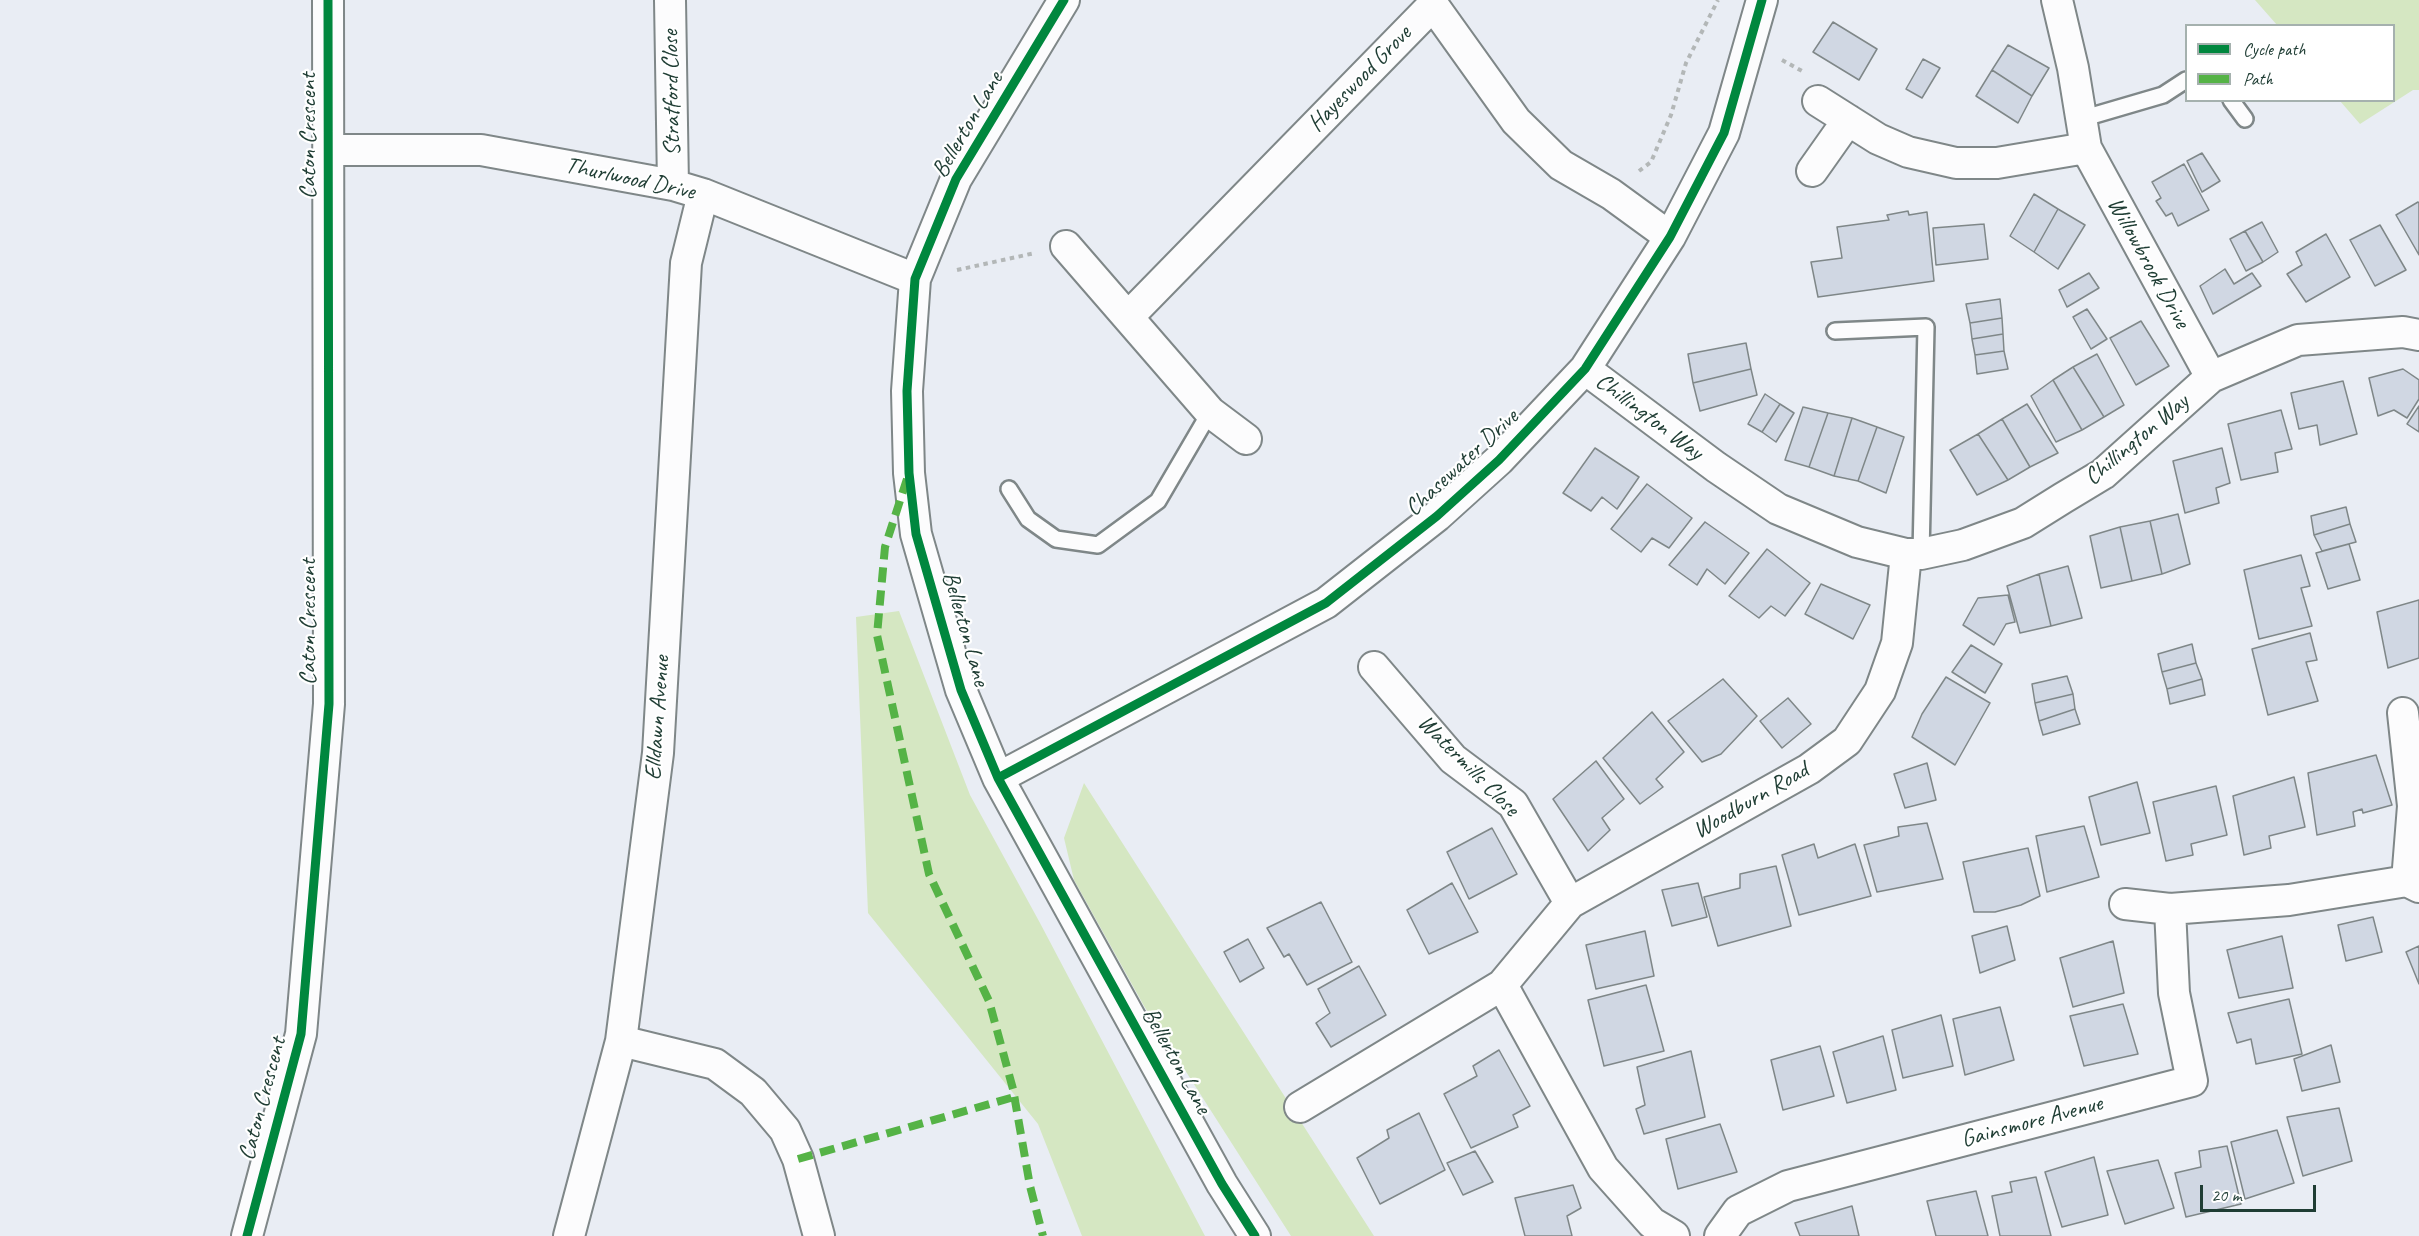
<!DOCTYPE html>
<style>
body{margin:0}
#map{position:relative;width:2419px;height:1236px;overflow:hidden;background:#e9edf4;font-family:Caveat,sans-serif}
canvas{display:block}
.legend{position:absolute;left:2185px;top:24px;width:210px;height:78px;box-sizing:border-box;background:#fff;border:2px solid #a5b1ae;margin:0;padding:8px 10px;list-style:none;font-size:18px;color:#1f3d34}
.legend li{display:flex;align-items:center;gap:12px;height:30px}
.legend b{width:30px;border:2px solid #a5b1ae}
.scale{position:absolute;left:2200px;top:1185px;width:116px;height:27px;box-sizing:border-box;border:3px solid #1f3d34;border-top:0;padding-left:8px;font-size:18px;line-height:21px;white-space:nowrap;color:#1f3d34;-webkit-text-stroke:4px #fff;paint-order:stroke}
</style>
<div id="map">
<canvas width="2419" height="1236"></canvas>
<ul class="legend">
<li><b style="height:8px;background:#00873e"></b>Cycle path</li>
<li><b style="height:8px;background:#55b346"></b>Path</li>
</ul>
<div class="scale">20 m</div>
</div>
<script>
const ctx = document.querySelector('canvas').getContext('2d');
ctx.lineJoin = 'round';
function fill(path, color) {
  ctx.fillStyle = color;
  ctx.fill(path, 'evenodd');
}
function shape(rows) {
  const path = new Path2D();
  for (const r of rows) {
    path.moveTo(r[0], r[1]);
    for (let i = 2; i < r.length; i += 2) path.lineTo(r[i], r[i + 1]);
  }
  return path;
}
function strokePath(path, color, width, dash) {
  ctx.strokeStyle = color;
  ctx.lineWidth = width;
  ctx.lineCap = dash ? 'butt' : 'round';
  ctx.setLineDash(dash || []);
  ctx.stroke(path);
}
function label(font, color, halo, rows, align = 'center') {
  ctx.font = font + ' Caveat,sans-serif';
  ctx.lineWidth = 4.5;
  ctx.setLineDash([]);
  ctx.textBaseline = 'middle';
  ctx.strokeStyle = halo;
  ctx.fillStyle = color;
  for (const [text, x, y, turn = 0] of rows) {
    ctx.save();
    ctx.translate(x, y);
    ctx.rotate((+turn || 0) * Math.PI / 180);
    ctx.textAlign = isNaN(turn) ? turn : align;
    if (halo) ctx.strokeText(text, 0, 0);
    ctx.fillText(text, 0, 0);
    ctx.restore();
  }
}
fill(shape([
 [2255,0,2419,0,2419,90,2413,90,2360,124,2340,101,2394,100,2394,26,2277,25],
 [899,611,970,795,1040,923,1205,1236,1082,1236,1038,1124,868,913,856,617],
 [1084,783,1374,1236,1291,1236,1144,1006,1074,880,1064,838]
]), '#d5e7c2');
const building = shape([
 [1833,22,1877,49,1859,80,1813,52,1833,22],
 [2008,45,2049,68,2032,96,1992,70,2008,45],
 [1923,59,1940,68,1922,98,1906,89,1923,59],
 [1992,70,2032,96,2018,123,1976,96,1992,70],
 [2202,153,2220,181,2202,192,2187,161,2202,153],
 [2184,164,2209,210,2178,226,2172,213,2166,216,2156,201,2161,198,2152,182,2184,164],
 [2034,194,2058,209,2034,252,2010,236,2034,194],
 [2418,202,2419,203,2419,255,2396,215,2418,202],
 [2058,209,2085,225,2058,269,2034,252,2058,209],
 [1908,211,1909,215,1927,212,1934,281,1818,297,1811,262,1842,258,1837,227,1889,220,1887,215,1908,211],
 [2262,222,2278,252,2263,262,2245,231,2262,222],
 [1984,224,1988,259,1936,265,1933,228,1984,224],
 [2380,225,2406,270,2375,286,2350,240,2380,225],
 [2245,231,2263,262,2246,271,2230,239,2245,231],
 [2326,234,2350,277,2306,302,2287,274,2302,265,2296,252,2326,234],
 [2225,269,2234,284,2252,273,2261,286,2213,314,2200,286,2225,269],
 [2089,273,2099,288,2067,307,2059,290,2089,273],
 [2000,299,2002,318,1970,323,1966,304,2000,299],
 [2087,309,2107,339,2091,349,2073,317,2087,309],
 [2002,318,2003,334,1972,339,1970,323,2002,318],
 [2141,321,2169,366,2136,385,2110,338,2141,321],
 [2003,334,2004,351,1975,355,1972,339,2003,334],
 [1746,343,1751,369,1693,383,1688,354,1746,343],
 [2004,351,2008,369,1977,374,1975,355,2004,351],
 [2097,354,2124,405,2104,417,2073,367,2097,354],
 [2073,367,2104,417,2082,430,2053,380,2073,367],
 [1751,369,1757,395,1700,411,1693,383,1751,369],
 [2403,369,2419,380,2419,399,2407,418,2394,410,2378,416,2369,378,2403,369],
 [2053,380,2082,430,2056,442,2031,396,2053,380],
 [2343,381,2357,434,2320,445,2317,425,2299,429,2291,393,2343,381],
 [1765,394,1780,404,1762,432,1748,424,1765,394],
 [1780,404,1794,413,1776,442,1762,432,1780,404],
 [2027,404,2058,453,2030,467,2002,419,2027,404],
 [2419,406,2419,432,2407,424,2419,406],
 [1803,407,1828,413,1809,467,1785,460,1803,407],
 [2281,410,2292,449,2275,453,2278,472,2241,480,2228,424,2281,410],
 [1828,413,1852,418,1834,476,1809,467,1828,413],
 [1852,418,1877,427,1858,481,1834,476,1852,418],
 [2002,419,2030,467,2008,480,1978,434,2002,419],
 [1877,427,1904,437,1886,493,1858,481,1877,427],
 [1978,434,2008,480,1977,495,1950,450,1978,434],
 [1595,448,1639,477,1617,509,1602,497,1591,511,1563,493,1595,448],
 [2222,448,2230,483,2216,488,2219,503,2185,513,2173,461,2222,448],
 [1647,484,1692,518,1669,548,1652,538,1641,552,1611,529,1647,484],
 [2346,507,2350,524,2314,535,2311,516,2346,507],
 [2178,514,2190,564,2162,574,2150,521,2178,514],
 [2150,521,2162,574,2132,581,2120,527,2150,521],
 [1705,522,1749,553,1725,584,1707,569,1697,585,1669,565,1705,522],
 [2350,524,2356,542,2322,551,2314,535,2350,524],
 [2120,527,2132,581,2101,588,2090,536,2120,527],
 [2349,544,2360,580,2328,589,2316,553,2349,544],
 [1767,549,1810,583,1785,616,1771,606,1759,618,1729,596,1767,549],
 [2301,555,2310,586,2301,588,2312,626,2259,639,2244,570,2301,555],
 [2068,566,2082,618,2051,626,2039,574,2068,566],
 [2039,574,2051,626,2020,633,2007,586,2039,574],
 [1821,584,1870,605,1853,639,1805,614,1821,584],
 [2008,595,2015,622,2006,624,1994,645,1963,625,1978,598,2008,595],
 [2419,600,2419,658,2388,668,2377,612,2419,600],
 [2310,633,2317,660,2306,662,2318,701,2268,715,2252,649,2310,633],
 [2192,644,2196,663,2162,672,2158,654,2192,644],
 [1971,645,2002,664,1985,693,1952,672,1971,645],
 [2196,663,2202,679,2167,689,2162,672,2196,663],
 [2067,676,2073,694,2035,703,2032,684,2067,676],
 [1946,677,1990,703,1955,765,1912,737,1922,714,1946,677],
 [1723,679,1757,716,1721,754,1702,762,1668,721,1723,679],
 [2202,679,2205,695,2170,704,2167,689,2202,679],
 [2073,694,2075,709,2039,721,2035,703,2073,694],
 [1788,698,1811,724,1782,748,1760,721,1788,698],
 [2075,709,2080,724,2043,735,2039,721,2075,709],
 [1652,712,1684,752,1656,779,1663,787,1640,804,1603,758,1652,712],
 [2376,755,2392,805,2363,813,2362,809,2353,812,2355,826,2317,835,2308,773,2376,755],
 [1596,761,1624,799,1602,818,1610,830,1588,851,1553,799,1596,761],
 [1927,763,1936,800,1905,808,1894,774,1927,763],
 [2294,777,2305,827,2269,836,2271,848,2244,855,2233,796,2294,777],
 [2137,782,2150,833,2101,845,2089,797,2137,782],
 [2216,786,2227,835,2191,844,2193,855,2166,861,2153,802,2216,786],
 [1927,823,1943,879,1877,892,1864,845,1899,836,1898,827,1927,823],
 [2084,826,2099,877,2047,892,2036,836,2084,826],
 [1492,828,1517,874,1469,899,1447,852,1492,828],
 [1814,844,1818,858,1855,844,1871,896,1799,915,1782,855,1814,844],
 [2028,848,2040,896,2021,905,1995,912,1974,912,1963,862,2028,848],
 [1776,866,1791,926,1718,946,1704,897,1740,888,1740,874,1776,866],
 [1452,883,1478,932,1429,954,1407,910,1452,883],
 [1698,883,1707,917,1672,926,1662,890,1698,883],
 [1321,902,1352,962,1307,985,1289,954,1284,957,1267,928,1321,902],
 [2373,917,2382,952,2346,961,2338,925,2373,917],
 [2007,926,2015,960,1980,973,1972,936,2007,926],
 [1645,931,1654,976,1596,989,1586,945,1645,931],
 [2282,936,2293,988,2239,998,2227,950,2282,936],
 [1248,939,1264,968,1240,982,1224,952,1248,939],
 [2113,941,2124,993,2073,1007,2060,958,2113,941],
 [2419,946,2419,984,2406,952,2419,946],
 [1359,966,1386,1015,1331,1047,1316,1023,1330,1013,1318,989,1359,966],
 [1646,985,1664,1051,1604,1066,1588,1000,1646,985],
 [2289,999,2302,1054,2256,1064,2251,1039,2237,1043,2228,1013,2289,999],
 [2123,1004,2138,1054,2084,1066,2070,1016,2123,1004],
 [2000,1007,2014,1060,1965,1075,1953,1019,2000,1007],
 [1941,1015,1953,1066,1903,1078,1892,1030,1941,1015],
 [1883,1036,1896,1090,1847,1103,1833,1052,1883,1036],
 [2331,1045,2340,1082,2302,1091,2294,1059,2331,1045],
 [1820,1046,1834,1096,1783,1110,1771,1060,1820,1046],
 [1499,1050,1530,1106,1513,1115,1518,1127,1471,1148,1444,1094,1477,1076,1473,1066,1499,1050],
 [1691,1051,1705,1117,1644,1134,1636,1109,1645,1105,1637,1067,1691,1051],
 [2339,1108,2352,1161,2303,1176,2287,1117,2339,1108],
 [1419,1113,1445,1170,1380,1204,1357,1158,1389,1138,1387,1130,1419,1113],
 [1720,1124,1737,1172,1678,1189,1666,1139,1720,1124],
 [2277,1130,2294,1183,2245,1199,2231,1142,2277,1130],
 [2227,1146,2241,1204,2186,1217,2175,1173,2201,1167,2199,1151,2227,1146],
 [1475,1151,1493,1182,1463,1195,1447,1163,1475,1151],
 [2094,1157,2108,1215,2062,1227,2045,1172,2094,1157],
 [2158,1160,2174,1208,2125,1224,2107,1171,2158,1160],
 [2036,1177,2051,1236,2000,1236,1992,1196,2012,1192,2010,1182,2036,1177],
 [1573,1185,1581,1208,1567,1216,1572,1236,1525,1236,1515,1198,1573,1185],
 [1976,1191,1988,1236,1936,1236,1927,1201,1976,1191],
 [1852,1206,1859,1236,1800,1236,1795,1223,1852,1206]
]);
fill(building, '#d0d7e3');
strokePath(building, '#7f8788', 1.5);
const service = shape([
 [2231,100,2245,119],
 [2081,119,2163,95,2186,80],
 [1835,331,1926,327,1921,554],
 [1009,489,1028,519,1056,539,1098,545,1158,501,1210,412]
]);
const minor = shape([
 [670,0,673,185],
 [1064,0,956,179,915,279,907,391,909,473,916,534,961,690,998,778,1222,1184,1255,1236],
 [2057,0,2073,68,2086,148],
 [1818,101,1878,139,1908,152,1956,163,1997,163,2086,148,2211,377],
 [329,150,481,150,673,185,703,194,915,279],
 [1812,171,1848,120],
 [1066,246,1210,412,1246,439],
 [1128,317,1433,5,1516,121,1561,165,1611,194,1670,237],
 [1585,369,1716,467,1778,509,1857,542,1906,554,1921,554,1963,545,2023,523,2063,498,2103,474,2211,377,2298,340,2403,332,2419,335],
 [1374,667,1453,759,1513,804,1570,903],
 [2403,713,2413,806,2407,881],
 [998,778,1326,603,1437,516,1499,460,1585,369,1670,237,1724,133,1762,0],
 [2125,904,2170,909],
 [621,1041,715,1064,753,1092,785,1130,798,1159,819,1236],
 [1300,1107,1502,985],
 [247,1236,301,1034,329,704,328,0],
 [569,1236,621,1041,658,753,686,263,703,194],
 [1674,1236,1652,1223,1603,1168,1502,985,1570,903,1809,769,1847,741,1880,691,1897,643,1906,554],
 [1720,1236,1738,1211,1788,1186,2192,1081,2174,993,2170,909,2289,900,2407,881,2419,887]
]);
strokePath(service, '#7f8788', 20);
strokePath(minor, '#7f8788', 34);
strokePath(shape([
 [1782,60,1802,71],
 [1639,171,1651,162,1671,115,1686,63,1718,0],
 [957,270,1035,253]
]), '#b3b7b7', 4, [4.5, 4.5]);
strokePath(service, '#fcfcfd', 15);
strokePath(minor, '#fcfcfd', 30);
strokePath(shape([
 [907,479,885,547,877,635,929,874,989,1001,1013,1089,1030,1186,1043,1236],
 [798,1159,1014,1097]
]), '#55b346', 8, [15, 8]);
strokePath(shape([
 [1064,0,956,179,915,279,907,391,909,473,916,534,961,690,998,778,1222,1184,1255,1236],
 [998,778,1326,603,1437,516,1499,460,1585,369,1670,237,1724,133,1762,0],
 [247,1236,301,1034,329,704,328,0]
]), '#00873e', 9);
label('24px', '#1f3d34', '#fff', [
 ["Hayeswood Grove",1360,79,-46],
 ["Stratford Close",672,93,-91],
 ["Bellerton Lane",968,125,-60],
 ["Caton Crescent",309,136,-90],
 ["Thurlwood Drive",630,179,12],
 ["Willowbrook Drive",2148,263,61],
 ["Chillington Way",1649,417,37],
 ["Chillington Way",2137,440,-40],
 ["Chasewater Drive",1462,463,-43],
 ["Caton Crescent",309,622,-90],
 ["Bellerton Lane",965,629,74],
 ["Elldawn Avenue",658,718,-86],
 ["Watermills Close",1468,766,45],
 ["Woodburn Road",1751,801,-30],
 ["Bellerton Lane",1176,1061,61],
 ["Caton Crescent",263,1099,-75],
 ["Gainsmore Avenue",2032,1122,-15]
]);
</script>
